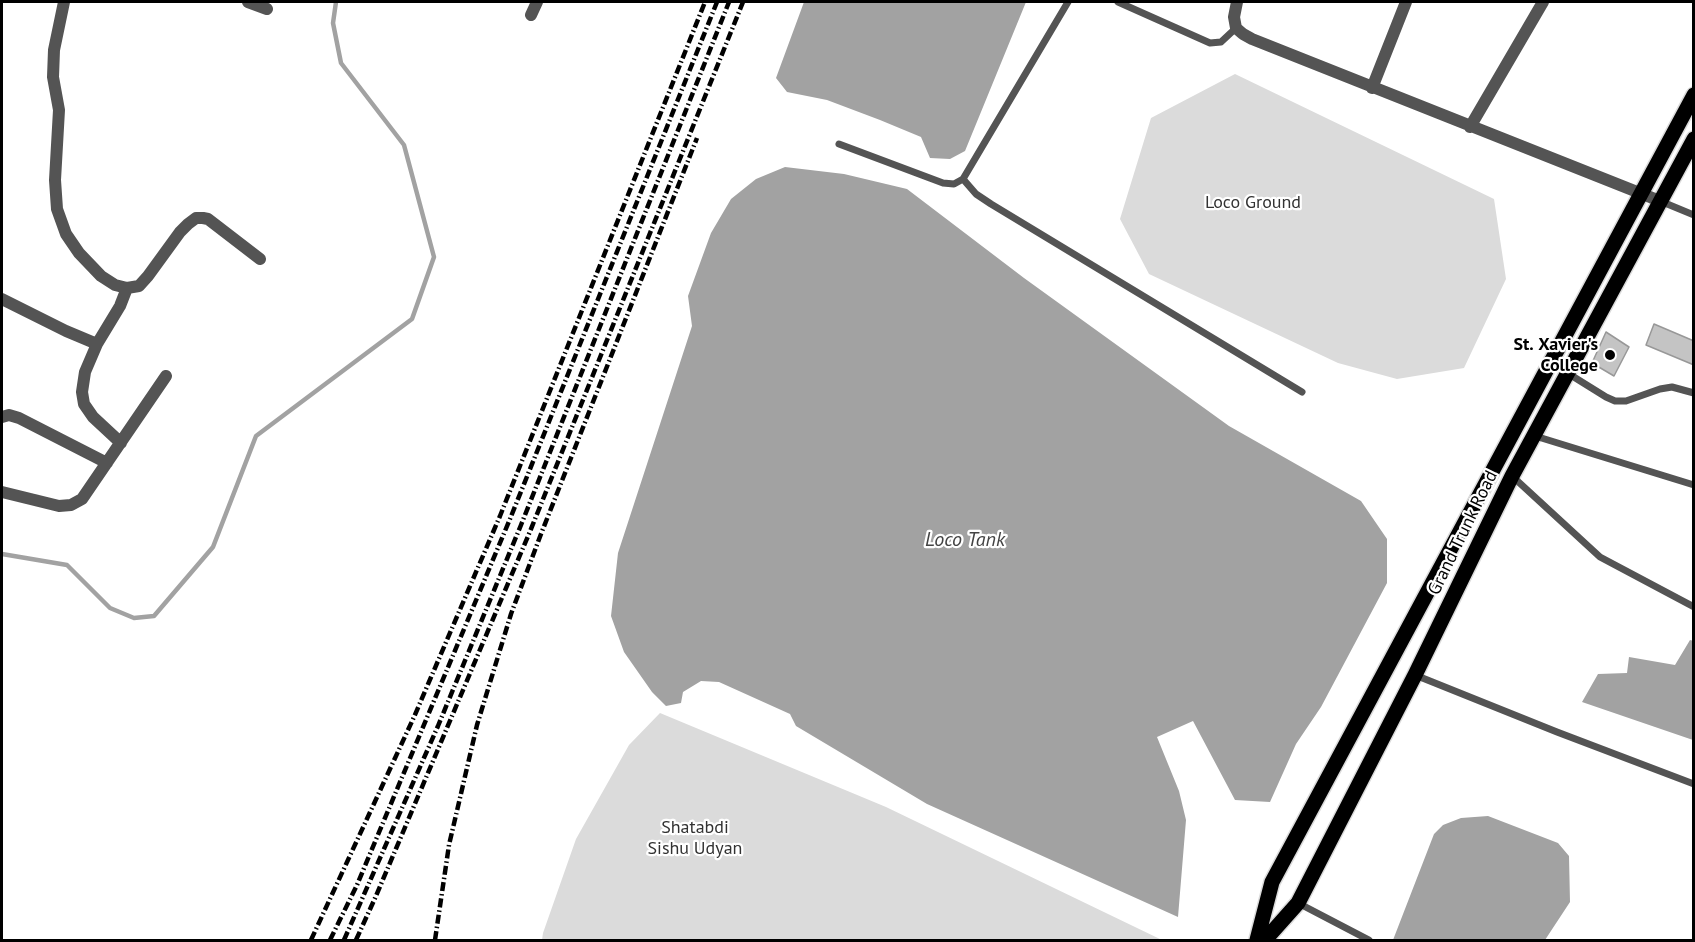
<!DOCTYPE html>
<style>
body{margin:0}
#map{position:relative;width:1695px;height:942px;overflow:hidden;background:#fff;font-family:"PT Sans",sans-serif}
canvas{display:block}
.frame{position:absolute;inset:0;border:3px solid #000;pointer-events:none}
</style>
<div id="map">
<canvas width="1695" height="942"></canvas>
<div class="frame"></div>
</div>
<script>
const ctx = document.querySelector('canvas').getContext('2d');
ctx.lineJoin = 'round';
function fill(path, color) {
  ctx.fillStyle = color;
  ctx.fill(path, 'evenodd');
}
function shape(rows) {
  const path = new Path2D();
  for (const r of rows) {
    path.moveTo(r[0], r[1]);
    for (let i = 2; i < r.length; i += 2) path.lineTo(r[i], r[i + 1]);
  }
  return path;
}
function strokePath(path, color, width, dash) {
  ctx.strokeStyle = color;
  ctx.lineWidth = width;
  ctx.lineCap = dash ? 'butt' : 'round';
  ctx.setLineDash(dash || []);
  ctx.stroke(path);
}
function label(font, color, halo, rows, align = 'center') {
  ctx.font = font + ' "PT Sans",sans-serif';
  ctx.lineWidth = 4.5;
  ctx.setLineDash([]);
  ctx.textBaseline = 'middle';
  ctx.strokeStyle = halo;
  ctx.fillStyle = color;
  for (const [text, x, y, turn = 0] of rows) {
    ctx.save();
    ctx.translate(x, y);
    ctx.rotate((+turn || 0) * Math.PI / 180);
    ctx.textAlign = isNaN(turn) ? turn : align;
    if (halo) ctx.strokeText(text, 0, 0);
    ctx.fillText(text, 0, 0);
    ctx.restore();
  }
}
fill(shape([
 [1235,74,1494,199,1506,279,1464,368,1397,379,1338,363,1149,274,1120,219,1151,118],
 [660,713,886,807,1162,940,542,940,543,933,576,839,629,745]
]), '#dbdbdb');
fill(shape([
 [804,2,1026,2,965,151,950,159,930,158,921,137,880,120,827,100,787,92,776,78],
 [785,167,844,174,907,189,1024,278,1229,426,1361,501,1387,539,1387,583,1321,707,1296,744,1270,802,1235,800,1193,721,1157,737,1179,791,1186,820,1178,917,927,804,796,726,790,714,719,682,701,681,683,692,681,703,666,706,652,692,624,652,611,616,618,553,692,326,688,296,711,233,731,199,756,179],
 [1690,640,1694,641,1693,740,1582,702,1598,674,1627,673,1629,657,1675,665],
 [1488,816,1558,843,1569,856,1570,902,1545,940,1393,940,1434,834,1443,825,1461,818]
]), '#a2a2a2');
strokePath(shape([
 [2,554,67,565,110,608,134,618,154,616,213,547,256,436,412,319,434,257,404,145,341,63,333,23,336,2]
]), '#a2a2a2', 4.5);
const building = shape([
 [1654,324,1694,341,1694,365,1646,345,1654,324],
 [1606,332,1629,347,1614,376,1592,363,1606,332]
]);
fill(building, '#c4c4c4');
strokePath(building, '#989898', 1.5);
const primary = shape([
 [1257,940,1272,882,1694,95],
 [1265,940,1298,903,1415,675,1512,476,1694,139]
]);
strokePath(primary, '#dbdbdb', 18);
strokePath(shape([
 [1118,2,1210,43,1221,42,1236,28],
 [839,144,943,183,954,184,963,179,1068,2],
 [963,179,976,194,991,204,1302,392],
 [1660,201,1694,215],
 [1569,374,1606,397,1615,401,1626,401,1660,389,1672,387,1694,393],
 [1535,436,1694,485],
 [1512,476,1600,557,1694,607],
 [1415,675,1557,732,1694,784],
 [1298,903,1369,940]
]), '#545454', 7);
strokePath(shape([
 [64,2,54,50,53,77,59,110,55,180,57,209,66,234,79,253,101,276,115,285,127,288,139,286,148,276,180,232,188,224,196,218,203,218,208,219,260,259],
 [248,2,267,9],
 [1237,2,1234,17,1236,28,1243,34,1252,39,1660,201],
 [531,15,537,2],
 [1372,88,1406,2],
 [1470,127,1543,2],
 [2,299,66,331,97,344],
 [2,417,9,415,19,418,107,463],
 [121,443,93,417,84,404,82,392,85,372,97,344,120,306,127,288],
 [2,492,59,506,71,505,82,499,166,376]
]), '#545454', 12);
strokePath(primary, '#000', 15);
strokePath(shape([
 [311,940,414,717,500,516,705,2],
 [330,940,357,885,510,519,717,2],
 [344,940,438,726,521,525,729,2],
 [356,940,376,896,531,529,743,2],
 [435,940,449,845,477,725,511,614,541,534,697,138]
]), '#000', 4.5, [9, 3, 1.5, 3]);
for (const [x, y, r, color] of [
 [1610,355,6,"#000"]
]) {
  const dot = new Path2D();
  dot.arc(x, y, r, 0, 2 * Math.PI);
  ctx.fillStyle = color;
  ctx.fill(dot);
  strokePath(dot, '#fff', 2);
}
label('18px', '#323232', '#fff', [
 ["Loco Ground",1253,203],
 ["Shatabdi",695,828],
 ["Sishu Udyan",695,849]
]);
label('bold 18px', '#000', '#fff', [
 ["St. Xavier's",1598,345],
 ["College",1598,366]
], 'right');
label('18px', '#000', '#fff', [
 ["Grand Trunk Road",1463,533,-64]
]);
label('italic 20px', '#434343', '#fff', [
 ["Loco Tank",965,540]
]);
</script>
